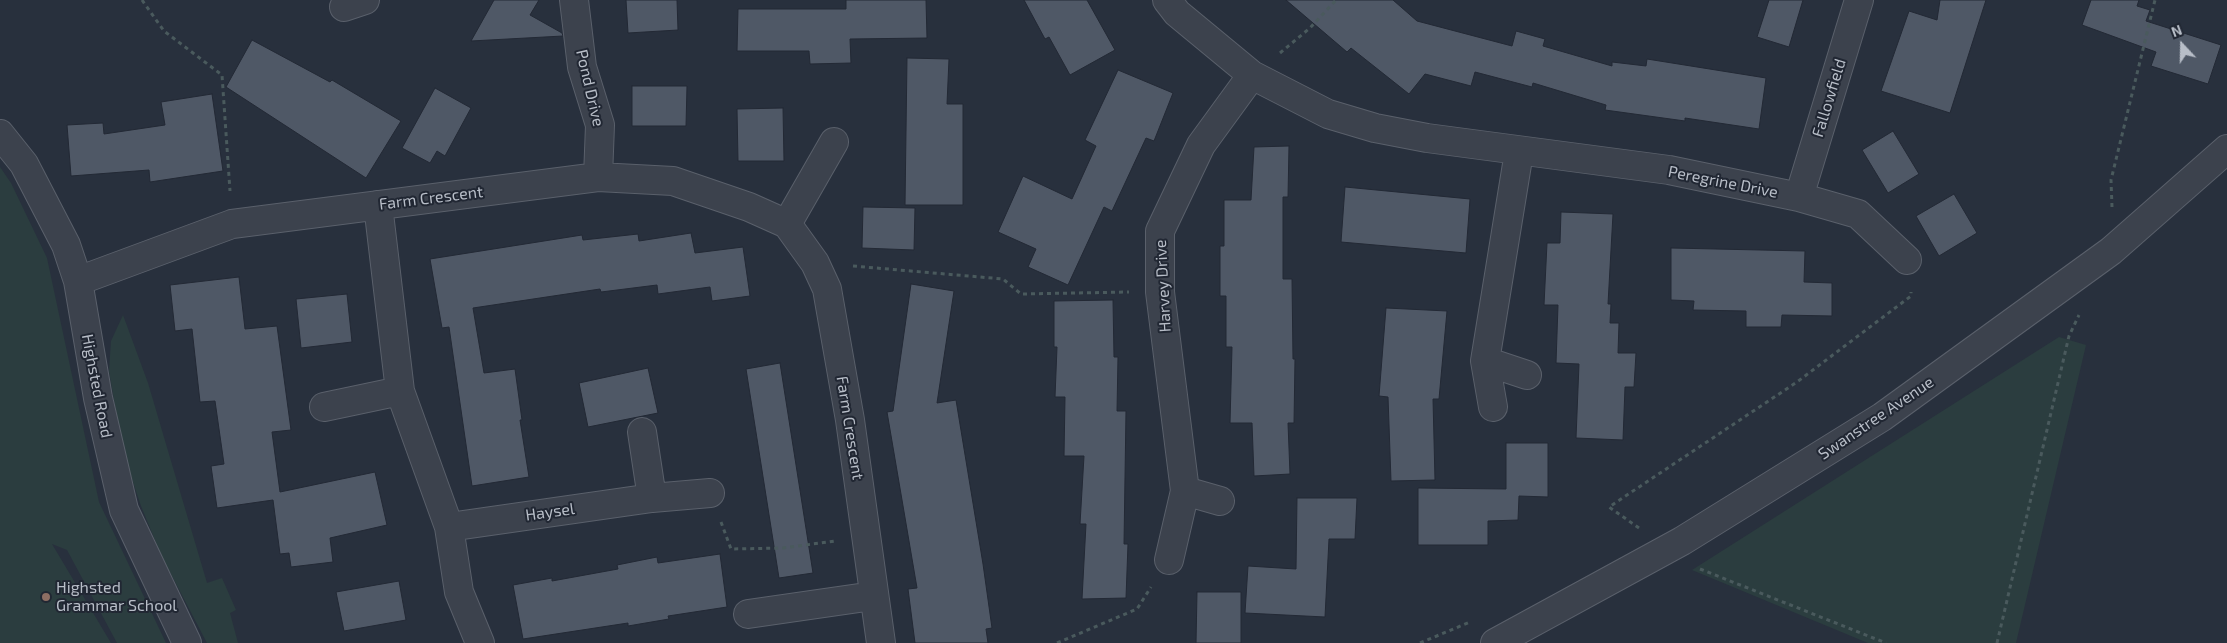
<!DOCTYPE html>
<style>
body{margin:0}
#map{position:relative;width:2227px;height:643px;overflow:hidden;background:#28303d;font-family:"Exo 2",sans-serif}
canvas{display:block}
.north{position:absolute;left:2157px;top:20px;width:50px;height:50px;-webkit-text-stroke:4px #212733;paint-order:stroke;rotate:339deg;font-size:14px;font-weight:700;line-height:20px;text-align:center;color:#b8bec8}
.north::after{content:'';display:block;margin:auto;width:18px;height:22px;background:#b8bec8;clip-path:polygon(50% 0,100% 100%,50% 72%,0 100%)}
</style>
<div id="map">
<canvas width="2227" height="643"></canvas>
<div class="north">N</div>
</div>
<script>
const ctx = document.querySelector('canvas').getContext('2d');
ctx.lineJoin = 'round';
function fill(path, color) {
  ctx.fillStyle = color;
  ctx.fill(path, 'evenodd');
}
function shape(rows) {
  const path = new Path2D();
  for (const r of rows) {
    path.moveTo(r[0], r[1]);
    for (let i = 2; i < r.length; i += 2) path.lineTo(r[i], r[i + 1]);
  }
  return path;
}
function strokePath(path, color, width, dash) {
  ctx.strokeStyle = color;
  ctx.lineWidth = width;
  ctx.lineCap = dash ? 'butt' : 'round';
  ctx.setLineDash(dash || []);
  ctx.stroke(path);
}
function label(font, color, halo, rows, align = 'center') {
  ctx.font = font + ' "Exo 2",sans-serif';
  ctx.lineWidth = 4;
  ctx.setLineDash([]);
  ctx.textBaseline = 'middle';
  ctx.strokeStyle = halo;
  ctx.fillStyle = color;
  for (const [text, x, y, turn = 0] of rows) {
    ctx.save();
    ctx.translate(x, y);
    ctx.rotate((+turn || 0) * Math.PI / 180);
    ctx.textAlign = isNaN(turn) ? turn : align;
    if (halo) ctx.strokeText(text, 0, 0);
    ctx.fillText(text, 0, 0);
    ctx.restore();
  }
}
fill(shape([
 [0,167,11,183,47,258,99,502,166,643,117,643,67,550,52,544,111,643,0,643],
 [123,315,148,383,207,583,222,578,236,610,230,613,238,643,207,643,161,555,141,506,123,452,109,371,111,341],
 [2059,337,2086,345,2016,643,1868,643,1692,570]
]), '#2b3d3f');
const building = shape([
 [494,0,539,0,530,15,562,33,563,36,471,41,494,0],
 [626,0,677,0,678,30,628,33,626,0],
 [846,0,926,0,927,38,850,39,851,63,810,64,809,51,737,51,738,9,846,9,846,0],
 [1024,0,1087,0,1115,50,1070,75,1049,37,1045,39,1024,0],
 [1286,0,1393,0,1417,21,1512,46,1516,31,1545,39,1543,46,1612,66,1612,62,1646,66,1647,59,1766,78,1759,129,1685,118,1685,121,1605,110,1606,105,1533,83,1532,87,1475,72,1471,86,1425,74,1409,94,1351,48,1347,52,1286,0],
 [1769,0,1803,0,1789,47,1757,37,1769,0],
 [1940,0,1986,0,1950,113,1881,91,1909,11,1937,20,1940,0],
 [2091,0,2139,0,2137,6,2150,10,2146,21,2221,45,2208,84,2151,66,2156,52,2082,25,2091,0],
 [252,40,330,82,332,80,401,121,366,178,226,87,252,40],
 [907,58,949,59,947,104,963,104,963,205,905,205,907,58],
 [1118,70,1173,93,1154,141,1146,138,1112,211,1104,207,1068,285,1028,267,1036,249,998,232,1023,176,1072,199,1096,146,1085,140,1118,70],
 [632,86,687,86,686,126,632,126,632,86],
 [435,88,471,108,445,156,437,151,430,163,402,148,435,88],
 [212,94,223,171,150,182,149,170,71,176,67,125,103,123,104,134,165,125,161,102,212,94],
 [783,108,784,161,738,161,737,109,783,108],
 [1893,131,1919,174,1888,193,1862,150,1893,131],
 [1289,146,1288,197,1283,197,1283,279,1292,279,1293,359,1295,359,1294,423,1288,423,1290,474,1254,476,1252,423,1230,423,1232,347,1226,347,1226,296,1220,296,1220,246,1224,246,1224,200,1251,200,1254,147,1289,146],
 [1345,187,1470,199,1466,253,1341,242,1345,187],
 [1954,194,1977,233,1939,256,1916,216,1954,194],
 [863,207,915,208,914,250,862,248,863,207],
 [1561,212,1613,214,1608,304,1611,304,1610,323,1619,323,1618,353,1636,353,1634,387,1625,387,1623,440,1576,438,1579,364,1556,363,1558,305,1544,305,1547,243,1560,243,1561,212],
 [691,233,695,253,743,247,750,296,712,301,710,287,658,294,657,285,601,292,600,289,473,308,484,373,515,369,522,420,520,420,529,477,472,486,449,327,442,328,430,259,582,235,583,240,638,234,639,241,691,233],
 [1671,248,1805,251,1804,282,1832,283,1832,316,1782,315,1781,327,1746,327,1746,311,1693,310,1694,301,1671,300,1671,248],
 [239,277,245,329,277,326,291,430,272,432,280,492,375,472,387,525,330,538,333,562,291,567,289,553,280,554,273,500,217,508,211,466,224,464,215,401,200,402,192,329,175,331,170,285,239,277],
 [911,284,954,291,937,403,956,400,983,564,992,628,986,629,988,643,915,643,908,589,917,588,887,412,893,411,911,284],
 [347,294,352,342,301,348,296,299,347,294],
 [1113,300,1114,357,1118,357,1117,411,1126,411,1124,544,1128,544,1126,598,1082,599,1086,524,1080,524,1084,456,1064,456,1065,397,1055,397,1057,347,1054,347,1054,301,1113,300],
 [1386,308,1447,311,1439,399,1433,399,1435,480,1391,481,1388,397,1379,396,1386,308],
 [780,363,813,573,779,578,746,369,780,363],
 [648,368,658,413,588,427,579,383,648,368],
 [1506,443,1548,443,1548,497,1519,496,1518,520,1488,521,1488,545,1418,545,1418,488,1506,489,1506,443],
 [1297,498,1357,498,1355,539,1329,539,1325,617,1245,613,1248,566,1296,569,1297,498],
 [720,554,727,607,668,616,669,619,628,626,628,623,523,639,513,585,552,578,552,581,618,569,617,565,657,557,658,563,720,554],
 [399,581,406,620,344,631,336,592,399,581],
 [1197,592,1241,592,1241,643,1196,643,1197,592]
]);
fill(building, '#4f5866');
strokePath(building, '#232935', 1);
const minor = shape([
 [574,0,582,67,600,125,598,177],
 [1167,0,1177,13,1252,75,1328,114,1375,128,1427,138,1669,170,1799,197,1858,214,1907,260],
 [344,7,365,0],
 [0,134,24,164,66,245,78,281,98,398,124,510,187,643],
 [1799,197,1859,0],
 [378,205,400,391,449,527,459,592,480,643],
 [787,224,834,142],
 [78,281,232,224,598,177,673,181,749,207,787,224,815,263,827,289,850,420,881,643],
 [1485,361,1527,375],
 [324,407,400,391],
 [1493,407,1485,361,1519,152],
 [642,432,652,498],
 [1185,491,1220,501],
 [449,527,652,498,710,493],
 [1169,560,1185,491,1160,292,1160,231,1201,145,1252,75],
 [748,614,873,596],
 [1495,643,1682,541,1882,417,2111,251,2227,149]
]);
strokePath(minor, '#5a606b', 30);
strokePath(shape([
 [142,0,164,31,222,75,230,191],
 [1280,53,1310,28,1336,0],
 [2112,207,2111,180,2155,0],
 [853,266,1003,279,1021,294,1129,292],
 [721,522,731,549,783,548,835,541],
 [1639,528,1609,507,1797,382,1911,296,1911,292],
 [1700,569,1886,643],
 [1057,643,1137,609,1151,587],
 [1420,643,1470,622],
 [1997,643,2069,336,2079,315]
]), '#4a5a5d', 3, [4, 4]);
strokePath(minor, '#3c424d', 28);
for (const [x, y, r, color] of [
 [46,597,5,"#8d6e63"]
]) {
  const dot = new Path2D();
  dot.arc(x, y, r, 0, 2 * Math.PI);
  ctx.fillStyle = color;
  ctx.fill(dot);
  strokePath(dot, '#212733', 2);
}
label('16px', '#b8bec8', '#212733', [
 ["Pond Drive",590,88,77],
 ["Fallowfield",1829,98,-73],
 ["Peregrine Drive",1723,182,11],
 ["Farm Crescent",431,198,-7],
 ["Harvey Drive",1163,286,-93],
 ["Highsted Road",97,386,79],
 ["Swanstree Avenue",1876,418,-34],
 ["Farm Crescent",850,428,81],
 ["Haysel",550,512,-8]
]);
label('16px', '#b8bec8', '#212733', [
 ["Highsted",56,588],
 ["Grammar School",56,606]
], 'left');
</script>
